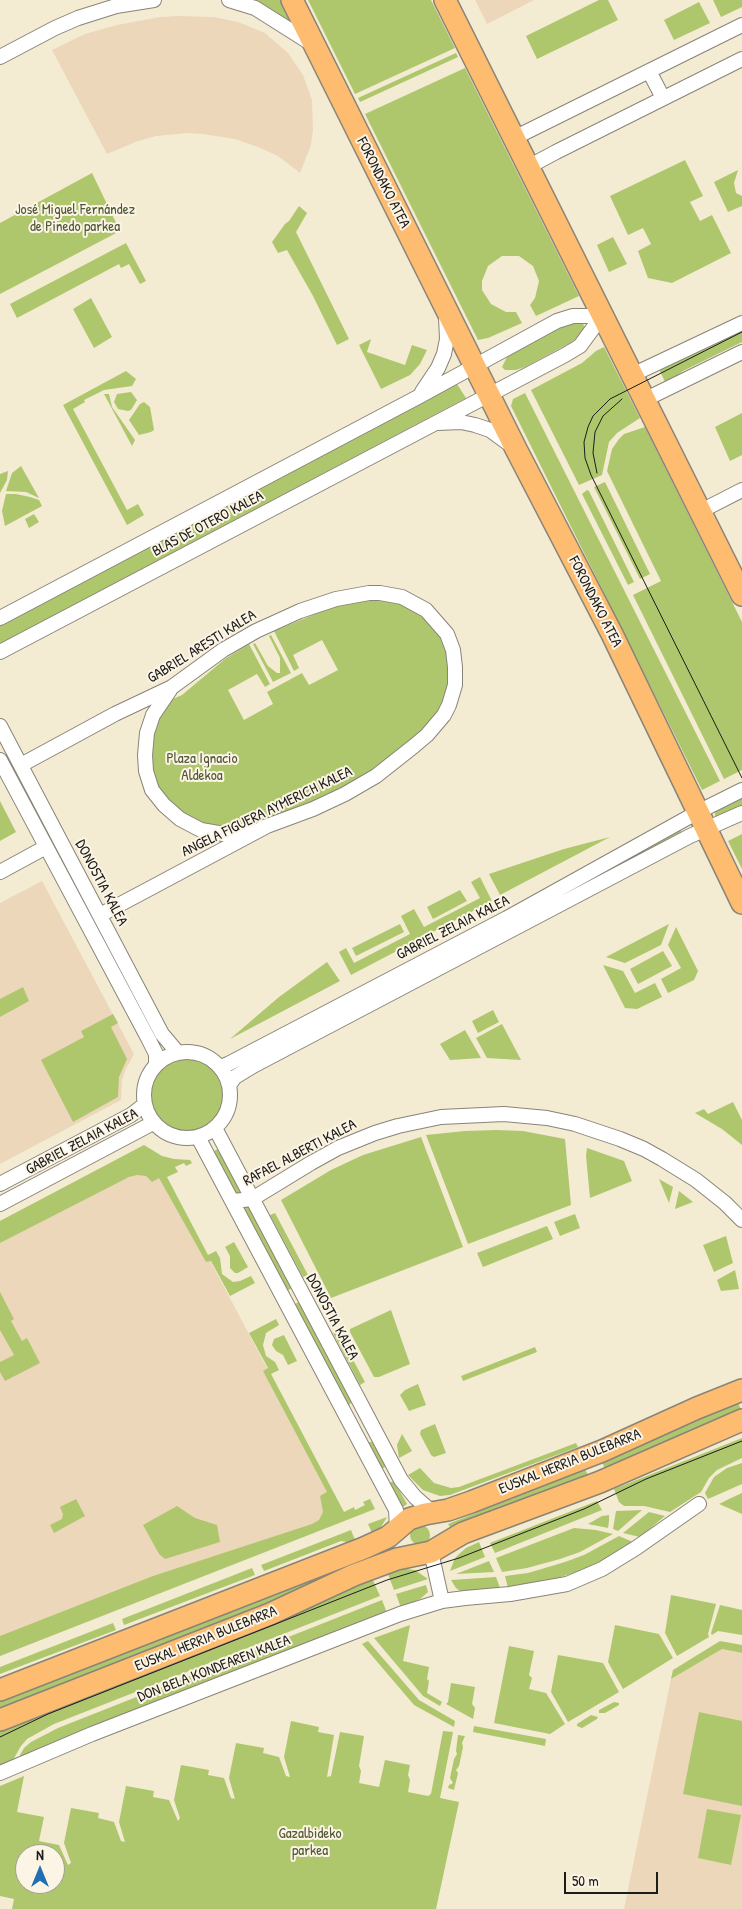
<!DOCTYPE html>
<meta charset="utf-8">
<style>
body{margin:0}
#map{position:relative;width:742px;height:1909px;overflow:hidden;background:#f4ebd3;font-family:"Patrick Hand",sans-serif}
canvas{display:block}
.north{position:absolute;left:15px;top:1844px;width:50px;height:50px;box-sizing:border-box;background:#fcf5e5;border:1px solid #a29e95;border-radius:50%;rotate:0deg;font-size:14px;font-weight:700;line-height:20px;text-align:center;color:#1c1c1c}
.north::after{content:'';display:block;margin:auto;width:18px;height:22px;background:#1f6fb2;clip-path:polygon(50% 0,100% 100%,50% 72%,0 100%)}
.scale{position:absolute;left:564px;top:1872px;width:94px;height:22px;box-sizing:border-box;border:2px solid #1c1c1c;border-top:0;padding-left:6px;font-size:15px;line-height:18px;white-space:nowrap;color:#1c1c1c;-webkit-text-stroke:4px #fcf5e5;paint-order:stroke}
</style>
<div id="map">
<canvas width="742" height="1909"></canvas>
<div class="north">N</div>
<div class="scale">50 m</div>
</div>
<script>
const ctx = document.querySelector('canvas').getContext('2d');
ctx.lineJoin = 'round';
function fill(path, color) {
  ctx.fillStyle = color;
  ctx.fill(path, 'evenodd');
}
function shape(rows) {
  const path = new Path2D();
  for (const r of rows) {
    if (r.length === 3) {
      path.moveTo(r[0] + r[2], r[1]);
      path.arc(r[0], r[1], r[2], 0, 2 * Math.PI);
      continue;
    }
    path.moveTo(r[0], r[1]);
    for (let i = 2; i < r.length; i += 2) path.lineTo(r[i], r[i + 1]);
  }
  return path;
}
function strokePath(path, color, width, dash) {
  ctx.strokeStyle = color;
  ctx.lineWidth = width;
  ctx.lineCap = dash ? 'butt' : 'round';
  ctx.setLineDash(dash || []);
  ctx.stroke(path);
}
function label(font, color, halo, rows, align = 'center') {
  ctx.font = font + ' "Patrick Hand",sans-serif';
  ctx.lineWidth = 4;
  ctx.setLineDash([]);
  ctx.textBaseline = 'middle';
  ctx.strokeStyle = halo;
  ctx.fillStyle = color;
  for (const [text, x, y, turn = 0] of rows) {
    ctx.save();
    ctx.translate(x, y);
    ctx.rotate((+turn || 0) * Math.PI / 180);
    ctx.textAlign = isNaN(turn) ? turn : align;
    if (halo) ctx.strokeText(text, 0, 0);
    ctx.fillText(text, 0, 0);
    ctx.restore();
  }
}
fill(shape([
 [475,0,534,0,487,24],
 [179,16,214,17,238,22,265,33,288,53,303,75,312,100,313,130,311,145,300,173,278,156,258,147,235,139,203,134,188,133,156,136,138,141,107,154,52,50,85,34,117,25,160,17],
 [42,881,134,1054,125,1071,122,1081,121,1100,0,1164,0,903],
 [144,1145,152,1151,347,1519,0,1656,0,1221],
 [722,1649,742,1653,742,1909,624,1909,671,1679]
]), '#edd7bb');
fill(shape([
 [243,0,280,0,292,24],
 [308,0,431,0,455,48,355,94],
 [599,0,608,0,618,20,537,59,526,36],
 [713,0,742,0,742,7,721,17],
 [699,2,710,23,674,40,664,20],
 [456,53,458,57,360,102,358,98],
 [465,68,579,296,536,316,530,305,535,298,539,281,533,266,519,256,502,256,488,266,482,281,482,290,491,304,506,312,516,312,522,323,488,338,478,340,365,114],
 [685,160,703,196,690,202,700,221,712,215,731,253,672,283,648,278,638,251,651,244,643,228,628,235,610,196],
 [738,170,734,183,736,193,742,196,742,206,728,212,714,182],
 [92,173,120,231,0,294,0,223],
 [299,206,307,213,296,232,349,339,337,345,313,296,287,250,278,253,272,242,285,224,289,221],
 [613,237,627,264,609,272,597,245],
 [126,243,146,281,140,284,129,264,121,268,119,264,17,318,10,304],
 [91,298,112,337,94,348,73,309],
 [576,323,583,324,585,327,578,337,570,343,525,367,516,370,505,370,502,367,507,357,514,352,560,327],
 [742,329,742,342,683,371,666,384,658,367,676,362],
 [371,339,367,352,405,365,412,345,427,350,420,364,410,375,381,389,359,345],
 [604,347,640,418,617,433,609,442,602,475,579,485,531,390,582,363,596,351],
 [126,371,136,379,132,386,104,390,84,400,85,402,73,409,127,510,138,504,144,515,127,525,63,405],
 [457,384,466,398,0,644,0,625],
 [131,392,137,400,131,410,128,411,118,409,114,402,117,394],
 [525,393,720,781,702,790,511,406,513,399],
 [104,394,109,394,112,407,135,440,132,446],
 [144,402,150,407,154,430,151,432,139,435,129,420,140,404],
 [742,413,742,455,730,461,715,427],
 [645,427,742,622,742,770,724,779,633,595,661,581,607,471,612,449,619,439,624,434],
 [21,466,39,498,26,492,6,491,12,473],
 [8,471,7,480,0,493,0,474],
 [605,482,650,574,640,579,594,487],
 [587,490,589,491,634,582,628,585,582,494],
 [6,494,16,494,30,497,39,500,42,506,5,526,2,511],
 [34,514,39,522,29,528,25,519],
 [376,596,403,603,420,611,446,644,450,687,444,707,418,738,352,785,281,817,253,825,217,828,202,824,178,813,162,796,153,778,149,747,152,731,166,702,182,695,225,659,249,644,270,684,265,687,257,674,228,690,244,720,273,704,267,692,302,673,309,685,338,670,322,640,293,655,299,668,294,671,274,631,354,598],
 [271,635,291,673,273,682,253,644,255,643,268,666,277,673,280,673,280,658,269,636],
 [742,797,742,807,718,818,715,817,715,810],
 [0,801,16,832,0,841],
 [680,830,683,834,514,925,512,920],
 [742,834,742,869,728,841],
 [610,837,500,895,489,874,564,849],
 [480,877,492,901,351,975,339,952,346,948,354,963,410,934,401,916,414,909,424,927,480,898,471,882],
 [460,890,467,901,433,919,427,907],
 [400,924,404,932,356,956,352,948],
 [669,924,661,945,625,963,606,957],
 [676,927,698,971,694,980,668,993,661,979,681,968,668,945],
 [663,951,672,966,638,984,630,969],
 [327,962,340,981,230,1039,279,997],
 [603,965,623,971,635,993,655,983,662,997,637,1009,625,1008],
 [23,987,29,1001,0,1017,0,999],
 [493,1010,499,1022,478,1033,472,1021],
 [113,1014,118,1023,111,1027,127,1059,119,1077,118,1097,73,1122,41,1060,84,1037,81,1031],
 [502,1024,521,1060,487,1058,476,1038],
 [465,1030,481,1058,450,1060,440,1044],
 [187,1095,37],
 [733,1102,742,1120,742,1145,722,1129,695,1113,704,1109,708,1114],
 [496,1130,523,1131,565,1139,571,1205,468,1244,426,1135,465,1131],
 [421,1137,463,1247,331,1298,281,1200,331,1170,363,1155],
 [144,1145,162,1156,174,1159,190,1160,192,1163,186,1166,184,1163,175,1167,178,1172,167,1177,208,1255,216,1251,220,1258,222,1274,233,1282,240,1281,251,1276,255,1283,230,1296,211,1261,206,1262,159,1178,152,1182,146,1176,137,1175,129,1177,0,1243,0,1221],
 [587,1148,624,1161,632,1181,590,1198,586,1156],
 [218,1149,244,1196,236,1195,214,1151],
 [659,1179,673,1187,669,1203],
 [679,1191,693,1202,675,1209],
 [241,1206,249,1207,292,1288,287,1291],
 [275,1213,308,1275,303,1277,270,1215],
 [575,1214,580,1228,560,1236,554,1222],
 [547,1226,553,1239,483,1267,477,1253],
 [726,1236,733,1263,714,1272,703,1245],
 [234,1242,248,1267,238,1273,235,1273,230,1268,230,1256,225,1247],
 [735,1270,739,1289,721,1291,717,1280],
 [0,1292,14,1319,11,1321,22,1341,27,1338,40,1363,5,1381,0,1372,0,1362,14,1355,0,1330],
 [299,1302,352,1402,348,1406,295,1304],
 [391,1310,410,1364,379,1377,374,1377,350,1332,350,1329],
 [276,1319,279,1325,266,1333,263,1345,266,1356,275,1362,279,1370,271,1374,344,1512,354,1507,355,1510,365,1505,363,1502,370,1499,375,1509,0,1656,0,1636,153,1576,312,1524,319,1520,323,1512,320,1496,327,1492,263,1371,268,1368,249,1333],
 [338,1332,365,1382,360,1385,333,1333],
 [284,1335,297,1361,288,1365,283,1355,276,1351,272,1345,274,1339],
 [535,1347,537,1352,463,1381,461,1376],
 [418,1384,426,1405,409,1411,400,1395,405,1390],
 [738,1403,741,1409,699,1426,605,1469,602,1462,701,1417],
 [435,1424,446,1453,434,1457,431,1455,420,1434,421,1430],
 [402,1434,412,1451,399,1458,397,1445],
 [742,1438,742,1458,717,1470,709,1478,701,1492,670,1512,644,1506,624,1506,619,1502,614,1489],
 [367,1442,374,1442,386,1466,382,1469],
 [576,1443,578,1447,450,1495,440,1496,423,1490,408,1475,420,1468,434,1483,451,1488,459,1487],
 [742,1463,742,1484,708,1499,705,1493,714,1477,727,1468],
 [585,1469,588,1475,451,1529,448,1524],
 [394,1481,407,1504,403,1507,400,1505,389,1483],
 [742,1493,742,1514,719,1504,729,1499],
 [76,1499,85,1516,54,1533,50,1525,62,1519,63,1514,60,1507],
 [597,1501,602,1510,495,1553,490,1543],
 [177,1506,195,1518,217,1525,220,1542,165,1559,159,1554,143,1525],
 [642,1510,618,1531,613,1529,616,1511],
 [649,1512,665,1516,640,1537,623,1533],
 [609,1515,609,1521,608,1528,588,1524,602,1516],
 [387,1517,380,1529,372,1533,368,1524],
 [420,1535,10],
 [574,1528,596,1530,613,1534,580,1552,560,1559,527,1568,502,1572,496,1558],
 [351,1530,355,1540,347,1542,341,1541,264,1571,261,1565],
 [619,1536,633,1542,604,1560,580,1571,538,1584,508,1588,505,1576,528,1573,565,1562,584,1555],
 [479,1542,485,1557,450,1571,455,1558,459,1554,466,1548],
 [363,1557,365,1562,277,1602,0,1711,0,1700],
 [489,1561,494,1572,456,1574],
 [252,1568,255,1575,124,1625,122,1619],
 [399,1568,415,1570,428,1579,394,1590,387,1572],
 [496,1577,500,1588,463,1593,456,1588,451,1580],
 [372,1578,380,1596,54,1724,27,1739,21,1746,13,1760,0,1765,0,1730],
 [426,1585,428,1592,420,1599,401,1608,396,1594],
 [671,1595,716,1604,708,1634,709,1637,677,1656,665,1633],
 [382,1600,387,1613,21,1757,20,1755,24,1748,31,1742,58,1728],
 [720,1605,742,1610,742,1635,718,1631,712,1635,711,1633],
 [113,1623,116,1630,0,1674,0,1667],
 [410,1625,403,1661,429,1667,427,1679,429,1681,427,1693,442,1702,440,1706,423,1696,374,1638],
 [615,1625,659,1634,673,1658,623,1689,608,1662],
 [368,1641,419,1700,455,1721,454,1727,414,1705,362,1644],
 [720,1641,742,1645,742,1653,722,1649,671,1679,673,1670],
 [509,1646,534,1651,529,1675,532,1678,529,1689,546,1693,565,1724,550,1734,494,1723],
 [558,1655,603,1663,619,1692,568,1722,551,1692],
 [451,1683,475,1687,472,1704,475,1708,473,1719,446,1704,448,1702],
 [614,1702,619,1703,619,1705,605,1713,599,1713,599,1710],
 [699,1712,742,1721,742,1806,683,1794],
 [591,1715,598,1717,597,1719,582,1728,577,1726,577,1724],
 [291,1721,319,1727,318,1732,334,1735,327,1777,331,1776,340,1732,364,1736,359,1766,361,1771,359,1783,379,1787,385,1760,410,1765,408,1775,410,1780,408,1792,428,1796,431,1794,443,1731,453,1732,440,1798,459,1802,436,1909,12,1909,14,1899,0,1896,0,1786,24,1776,17,1812,44,1817,39,1841,59,1845,68,1865,71,1863,64,1843,71,1808,99,1813,98,1818,114,1822,121,1841,125,1842,119,1822,126,1786,154,1791,153,1797,169,1800,178,1821,180,1818,174,1800,181,1765,209,1770,208,1775,224,1778,231,1798,235,1799,229,1778,236,1743,264,1748,263,1753,279,1757,286,1776,290,1777,284,1757],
 [25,1854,55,1854,55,1884,25,1884],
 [474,1726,546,1739,545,1746,473,1732],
 [458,1735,465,1736,462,1743,463,1747,459,1766,456,1770,458,1773,454,1790,448,1788,449,1785,453,1783,450,1778,454,1759,457,1754,456,1751],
 [707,1809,741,1815,731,1865,698,1858]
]), '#aec76d');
const street = shape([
 [229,0,255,8,312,44],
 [0,57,55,28,78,18,116,6,154,0],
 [649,71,663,98],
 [514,138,742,25],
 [528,167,556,152,742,59],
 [632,375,742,323],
 [422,392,438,368,444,354,447,339,446,317],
 [644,400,742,352],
 [437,423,461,422,475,425,490,430,512,446],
 [701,511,742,490],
 [0,618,418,397,557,321,573,316,602,316],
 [0,652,565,355,580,346,602,316],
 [170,690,153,715,147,733,145,755,146,771,152,790,164,805,180,819,201,830,224,834,252,830],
 [0,726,162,1034,178,1053],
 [0,760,149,1040,156,1054,156,1064],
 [21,765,115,714,172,687,223,650,256,631,300,611,336,599,369,593,380,593,402,597,426,610,447,634,453,650,455,667,455,685,449,705,444,715,427,735,414,746,376,776,345,794,313,809,267,826,100,915],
 [0,872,46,847],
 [187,1095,43],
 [220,1067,228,1064,507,918,698,812,742,790],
 [229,1085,235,1077,253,1066,690,836,742,813],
 [215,1128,401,1480,415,1497,433,1513],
 [198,1137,396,1510,397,1528],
 [0,1184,131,1115,144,1105],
 [233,1201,252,1199,311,1163,338,1148,375,1133,398,1126,441,1117,504,1114,547,1118,575,1124,620,1139,644,1149,662,1159,696,1180,725,1203,742,1220],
 [0,1204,153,1123],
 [431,1552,442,1601],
 [0,1773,92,1734,400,1614,442,1601,465,1598,510,1594,567,1584,602,1569,636,1548,699,1504]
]);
const primary = shape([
 [292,0,516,449,612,634,742,903],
 [445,0,742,595],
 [0,1690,364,1548,388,1537,409,1519,425,1514,448,1510,471,1502,602,1451,697,1408,742,1390],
 [0,1720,270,1614,354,1575,397,1559,431,1552,463,1533,600,1482,742,1420]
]);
strokePath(street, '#888478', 16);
strokePath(primary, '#888478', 24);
strokePath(street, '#fff', 14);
strokePath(primary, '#fdbc70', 21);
strokePath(shape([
 [742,332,610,399,593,416,588,427,584,442,585,458,591,475,742,778],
 [597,473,593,453,595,432,603,416,622,399],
 [0,1737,48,1714,387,1580,459,1558,584,1509,646,1479,742,1441]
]), '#1c1c1c', 1);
label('15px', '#1c1c1c', '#fcf5e5', [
 ["FORONDAKO ATEA",383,183,63],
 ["BLAS DE OTERO KALEA",208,524,-28],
 ["FORONDAKO ATEA",595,602,63],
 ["GABRIEL ARESTI KALEA",202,647,-32],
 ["ANGELA FIGUERA AYMERICH KALEA",267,812,-26],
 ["DONOSTIA KALEA",101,883,62],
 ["GABRIEL ZELAIA KALEA",453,928,-27],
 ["GABRIEL ZELAIA KALEA",82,1142,-28],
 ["RAFAEL ALBERTI KALEA",300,1153,-28],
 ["DONOSTIA KALEA",332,1317,62],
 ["EUSKAL HERRIA BULEBARRA",570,1462,-22],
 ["EUSKAL HERRIA BULEBARRA",206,1639,-22],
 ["DON BELA KONDEAREN KALEA",214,1669,-21]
]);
label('15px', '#4f5838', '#fcf5e5', [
 ["José Miguel Fernández",75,210],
 ["de Pinedo parkea",75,227],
 ["Plaza Ignacio",202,759],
 ["Aldekoa",202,776],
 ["Gazalbideko",310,1834],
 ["parkea",310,1851]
]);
</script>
